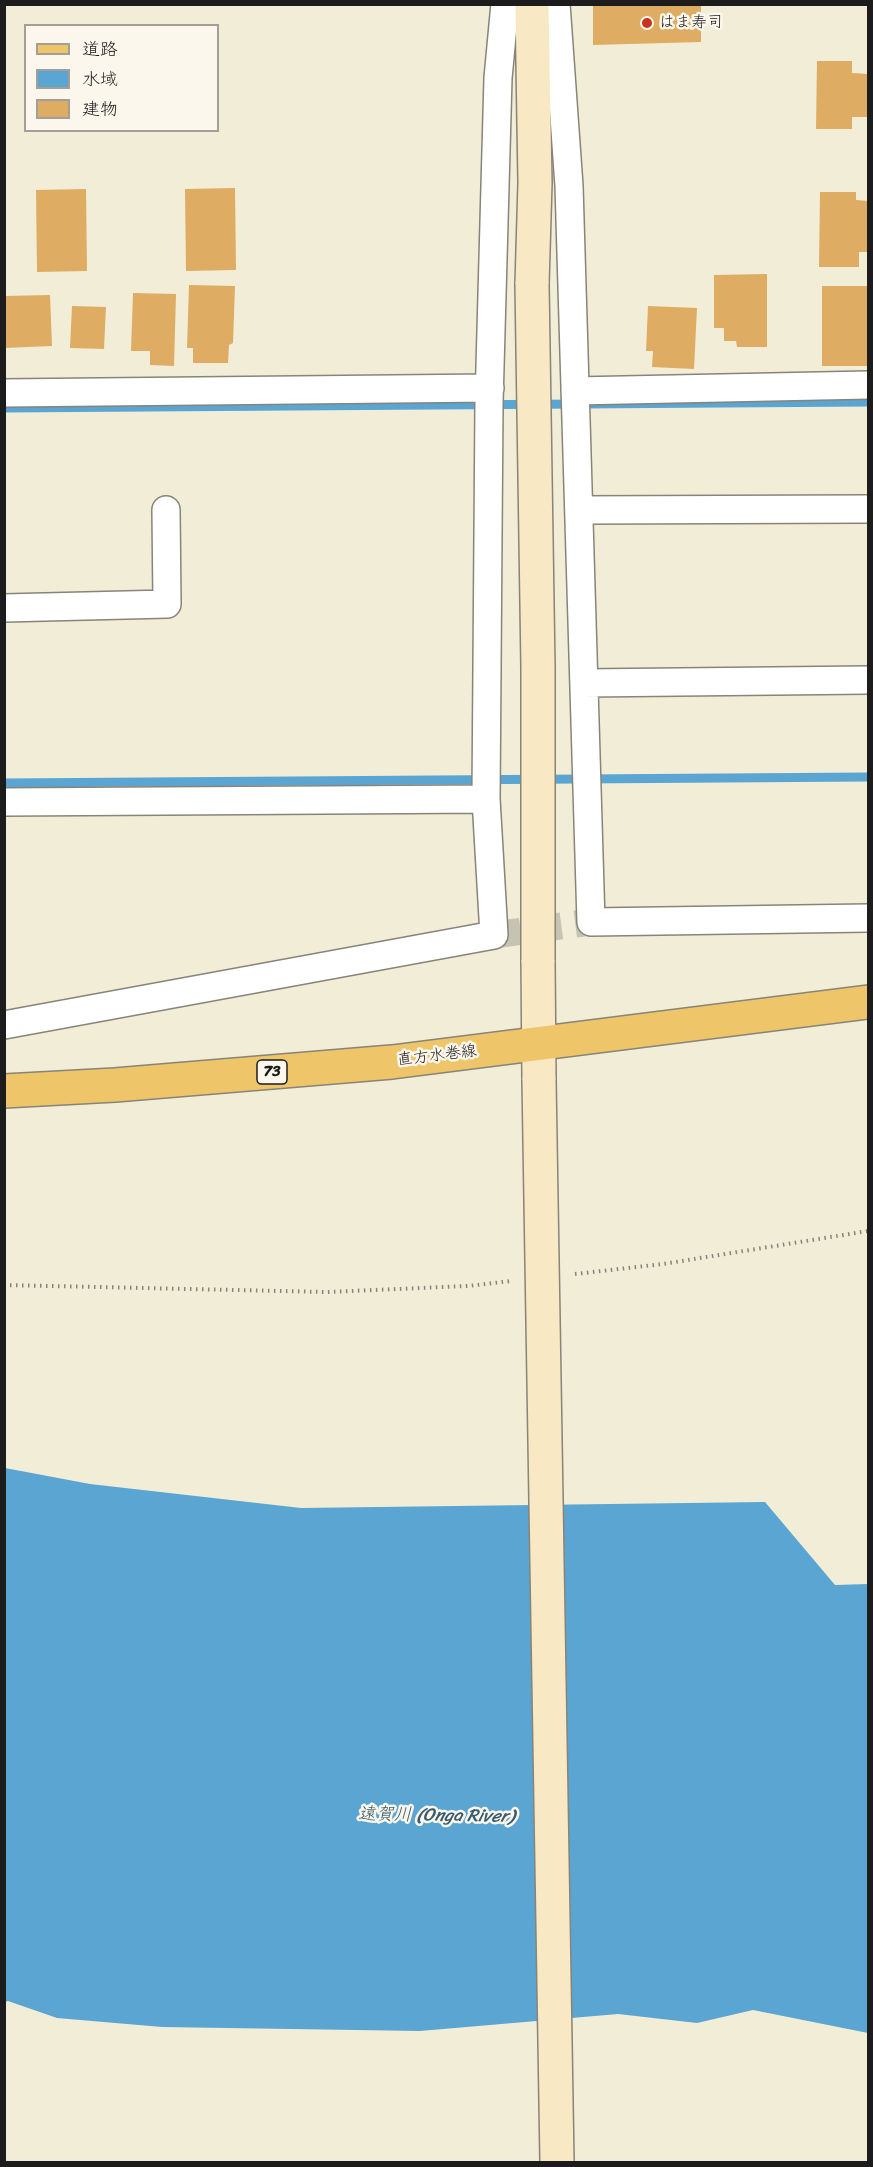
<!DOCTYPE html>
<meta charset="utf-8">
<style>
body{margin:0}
#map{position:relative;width:873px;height:2167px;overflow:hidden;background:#f2edd7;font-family:Sriracha,"Klee One",sans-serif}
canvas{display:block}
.frame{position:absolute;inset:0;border:6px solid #1c1c1c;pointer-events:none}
.legend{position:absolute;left:24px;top:24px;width:195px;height:108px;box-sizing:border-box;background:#fbf7ec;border:2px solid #a29f99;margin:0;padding:8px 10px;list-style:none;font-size:18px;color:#1c1c1c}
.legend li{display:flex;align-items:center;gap:12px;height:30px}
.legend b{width:30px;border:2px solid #a29f99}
</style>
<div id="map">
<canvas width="873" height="2167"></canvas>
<div class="frame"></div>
<ul class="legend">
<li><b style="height:8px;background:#eec569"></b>道路</li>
<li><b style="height:16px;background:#5aa5d2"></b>水域</li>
<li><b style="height:16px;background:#dfac64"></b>建物</li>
</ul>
</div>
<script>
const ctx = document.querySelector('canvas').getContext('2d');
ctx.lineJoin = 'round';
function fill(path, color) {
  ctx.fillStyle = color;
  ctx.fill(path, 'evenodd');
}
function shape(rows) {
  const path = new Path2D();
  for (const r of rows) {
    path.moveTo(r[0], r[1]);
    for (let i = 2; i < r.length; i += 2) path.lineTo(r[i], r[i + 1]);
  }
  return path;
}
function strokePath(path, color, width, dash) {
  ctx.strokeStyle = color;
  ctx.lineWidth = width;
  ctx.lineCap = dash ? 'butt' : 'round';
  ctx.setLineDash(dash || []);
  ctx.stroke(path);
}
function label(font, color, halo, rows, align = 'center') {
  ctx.font = font + ' Sriracha,"Klee One",sans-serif';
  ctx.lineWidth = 5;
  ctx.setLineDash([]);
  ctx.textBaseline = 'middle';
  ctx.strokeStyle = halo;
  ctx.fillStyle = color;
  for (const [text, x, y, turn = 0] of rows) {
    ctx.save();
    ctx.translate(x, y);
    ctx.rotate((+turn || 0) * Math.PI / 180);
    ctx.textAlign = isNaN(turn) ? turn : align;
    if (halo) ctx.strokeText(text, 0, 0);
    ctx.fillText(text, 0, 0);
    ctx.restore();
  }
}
fill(shape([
 [5,1468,90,1484,301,1508,765,1502,835,1585,868,1584,868,2033,753,2010,697,2023,618,2014,420,2031,162,2027,57,2018,8,2001,5,2002]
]), '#5aa5d2');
strokePath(shape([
 [4,408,868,402],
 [4,783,868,777]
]), '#5aa5d2', 9);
fill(shape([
 [593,4,701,4,701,42,593,45],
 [817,61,852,61,852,73,868,74,868,117,852,117,852,129,816,129],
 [235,188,236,270,186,271,185,189],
 [86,189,87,271,37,272,36,190],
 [820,192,856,192,856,200,868,201,868,252,859,252,859,267,819,267],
 [767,274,767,347,737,347,736,341,724,341,724,328,714,328,714,275],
 [189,285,235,286,233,343,229,345,228,363,193,363,193,348,187,348],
 [822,286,868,286,868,366,822,366],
 [133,293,176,294,174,366,150,365,150,351,131,351],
 [50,295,52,346,4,348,4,296],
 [72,306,106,307,104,349,70,348],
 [648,306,697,308,694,369,652,367,653,351,646,351]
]), '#dfac64');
strokePath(shape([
 [494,935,591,922]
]), '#c7c3b2', 27, [27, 14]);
const street = shape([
 [556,4,569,186,591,922,868,918],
 [575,391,868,385],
 [4,393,490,388],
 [579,510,868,509],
 [4,608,167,604,166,510],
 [584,683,868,680],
 [4,802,486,799],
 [4,1025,494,935,486,799,489,403,498,78,505,4]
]);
const secondary = shape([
 [532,284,535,183,532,4],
 [538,960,539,1080]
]);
const primary = shape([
 [4,1091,115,1085,392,1062,868,1002]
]);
strokePath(street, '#87847a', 30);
strokePath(secondary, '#87847a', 36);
strokePath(primary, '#87847a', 36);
strokePath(shape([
 [575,1274,663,1264,868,1231],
 [4,1285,327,1292,468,1286,511,1281]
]), '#87847a', 4, [1.5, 4.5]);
strokePath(street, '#fff', 27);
strokePath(secondary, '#f8e8c3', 33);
strokePath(primary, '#eec569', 33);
const secondaryBridge = shape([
 [532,284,538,668,538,960],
 [539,1080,557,2162]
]);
strokePath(secondaryBridge, '#87847a', 36, []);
strokePath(secondaryBridge, '#f8e8c3', 33);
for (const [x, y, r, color] of [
 [647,23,6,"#c8321e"]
]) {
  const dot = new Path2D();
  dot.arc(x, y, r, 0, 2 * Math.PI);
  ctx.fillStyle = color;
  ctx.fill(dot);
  strokePath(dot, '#fbf7ec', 2);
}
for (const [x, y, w] of [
 [272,1072,30]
]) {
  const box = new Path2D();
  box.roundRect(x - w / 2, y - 12, w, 24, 4.5);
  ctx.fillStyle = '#fbf7ec';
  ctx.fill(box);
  strokePath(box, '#1c1c1c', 1.5);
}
label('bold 15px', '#1c1c1c', null, [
 ["73",272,1072]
]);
label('16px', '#1c1c1c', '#fbf7ec', [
 ["はま寿司",659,23]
], 'left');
label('16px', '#1c1c1c', '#fbf7ec', [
 ["直方水巻線",437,1056,-7]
]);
label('italic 18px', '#385a6e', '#fbf7ec', [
 ["遠賀川 (Onga River)",436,1816,1]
]);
</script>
